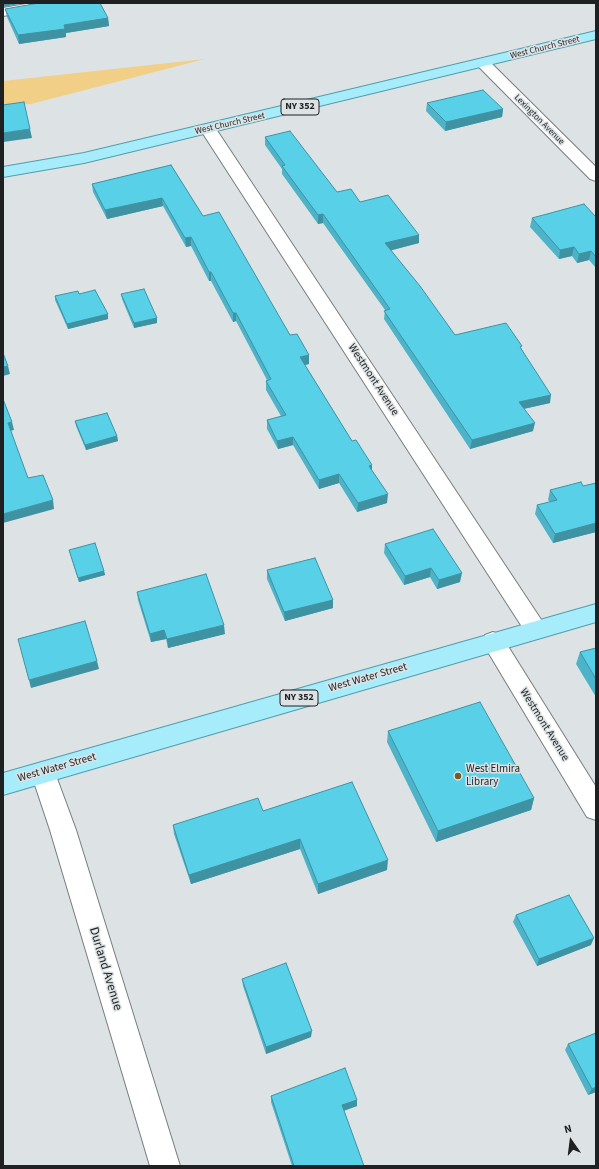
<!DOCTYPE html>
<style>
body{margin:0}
#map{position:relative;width:599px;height:1169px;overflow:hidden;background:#dde3e5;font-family:"Source Sans 3",sans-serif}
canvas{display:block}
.frame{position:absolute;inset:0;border:4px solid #1e2021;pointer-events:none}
.north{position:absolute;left:551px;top:1121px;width:40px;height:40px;-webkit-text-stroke:3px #dde3e5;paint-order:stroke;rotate:346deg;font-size:11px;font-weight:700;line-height:16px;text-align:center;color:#1e2021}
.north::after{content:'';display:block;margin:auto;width:14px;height:18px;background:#1e2021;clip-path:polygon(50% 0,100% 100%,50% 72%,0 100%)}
</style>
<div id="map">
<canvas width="599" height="1169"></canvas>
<div class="frame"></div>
<div class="north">N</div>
</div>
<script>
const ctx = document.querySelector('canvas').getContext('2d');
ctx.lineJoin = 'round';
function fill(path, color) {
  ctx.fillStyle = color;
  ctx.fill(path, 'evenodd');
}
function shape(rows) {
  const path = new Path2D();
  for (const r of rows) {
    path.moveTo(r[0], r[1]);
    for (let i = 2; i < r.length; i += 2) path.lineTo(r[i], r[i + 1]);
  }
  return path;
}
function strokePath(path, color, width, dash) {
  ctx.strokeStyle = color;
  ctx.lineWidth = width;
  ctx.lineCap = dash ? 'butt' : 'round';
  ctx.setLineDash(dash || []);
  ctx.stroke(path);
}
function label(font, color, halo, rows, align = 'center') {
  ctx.font = font + ' "Source Sans 3",sans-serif';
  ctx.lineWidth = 3;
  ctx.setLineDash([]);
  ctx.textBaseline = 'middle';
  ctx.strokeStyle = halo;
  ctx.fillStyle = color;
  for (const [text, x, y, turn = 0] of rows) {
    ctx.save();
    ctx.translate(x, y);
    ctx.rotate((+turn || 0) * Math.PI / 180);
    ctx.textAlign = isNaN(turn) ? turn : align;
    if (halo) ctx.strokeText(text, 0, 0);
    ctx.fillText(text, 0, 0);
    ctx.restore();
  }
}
fill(shape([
 [205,59,31,104,3,106,3,81]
]), '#f2cf87');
const street = shape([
 [32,3,63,3,61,6,56,7,3,16,3,8,32,3],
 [483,59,488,60,596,167,596,181,590,179,478,66,476,63,478,60,483,59],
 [208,124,213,126,216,129,544,624,547,630,544,636,536,639,528,636,200,129,203,126,208,124],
 [493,632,501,635,596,787,596,820,587,817,485,647,482,641,485,635,493,632],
 [43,762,52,765,76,830,180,1166,150,1166,50,830,31,773,34,765,43,762]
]);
const primary = shape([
 [596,31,596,39,84,163,3,177,3,167,84,153,596,31],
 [596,604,596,622,3,795,3,773,596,604]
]);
strokePath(street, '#777d7e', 2);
strokePath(primary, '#519dac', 2);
fill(street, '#fff');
fill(primary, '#a7ecfa');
fill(shape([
 [5,9,108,18,109,26,66,33,66,37,19,44,7,17],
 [427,103,503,109,502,117,445,131,426,111],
 [265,137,337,192,360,202,419,235,419,243,391,250,455,335,522,350,550,403,524,409,533,431,470,449,384,319,385,310,323,223,318,224,282,174,282,169,265,145],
 [171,165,203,216,290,335,309,355,309,364,305,365,352,441,372,470,387,503,357,512,339,483,319,489,293,445,278,449,267,429,267,420,281,416,266,390,266,381,267,380,236,321,233,322,211,281,209,281,191,246,186,247,163,206,107,219,93,192,92,184],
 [596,217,596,268,589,260,577,263,572,256,559,259,530,227,532,218],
 [79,294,108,319,68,329,55,300,55,296],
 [121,294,157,323,134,328,122,299],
 [75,421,117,436,118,441,86,450,76,426],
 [596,483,596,532,553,543,535,514,537,505,550,502,548,500,550,490,583,486],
 [385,544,460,582,437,589,430,577,404,585,384,553],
 [69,550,104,571,105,575,79,582],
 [267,570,333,600,333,608,285,621,267,579],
 [137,592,225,634,168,648,166,639,151,642,138,600],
 [596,648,596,697,576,664,580,652],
 [388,731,534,798,531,810,436,842,387,742],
 [263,811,387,870,318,894,300,849,191,884,174,834,173,825],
 [516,915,591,945,537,966,513,922],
 [242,979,311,1037,266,1054,243,986],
 [596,1033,596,1092,588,1095,565,1050,568,1044],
 [271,1096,357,1100,357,1106,344,1111,364,1166,292,1166,271,1102]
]), '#4cb3c8');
fill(shape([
 [3,3,24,3,3,7],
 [108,18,109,26,66,33,66,37,19,44,18,35,64,25],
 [503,109,502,117,445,131,446,122],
 [30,129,32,138,3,142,3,133],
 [162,198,163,206,107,219,105,210],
 [323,214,323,223,318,224,318,215],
 [419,235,419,243,385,252,385,243],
 [191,237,191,246,186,247,185,238],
 [574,247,572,256,559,259,560,250],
 [591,251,589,260,577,263,579,254],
 [209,272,211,272,211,281,209,281],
 [233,313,236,313,236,321,233,322],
 [108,314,108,319,68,329,67,324],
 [157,318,157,323,134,328,134,323],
 [309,355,309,364,300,366,300,357],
 [8,366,10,374,3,376,3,367],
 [551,395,550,403,518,410,519,402],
 [12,422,14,430,10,431,8,423],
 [535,423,533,431,470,449,472,440],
 [117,436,118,441,86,450,85,445],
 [293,437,293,445,278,449,277,441],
 [372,465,372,473,369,466],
 [339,474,339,483,319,489,319,480],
 [388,494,387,503,357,512,358,503],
 [53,500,54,509,3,523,3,514],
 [596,523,596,532,553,543,555,534],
 [431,568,430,577,404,585,405,576],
 [104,571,105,575,79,582,78,578],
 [462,573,460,582,437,589,439,580],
 [333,600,333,608,285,621,284,612],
 [224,625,225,634,168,648,167,639],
 [164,630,166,639,151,642,150,634],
 [97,661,99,669,31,688,29,680],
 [534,798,531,810,436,842,438,831],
 [300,839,300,849,191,884,189,875],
 [388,860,387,870,318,894,318,884],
 [594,938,591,945,537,966,539,959],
 [312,1031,311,1037,266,1054,266,1047],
 [596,1087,596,1092,588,1095,592,1089],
 [357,1100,357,1106,342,1111,342,1105]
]), '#3e92a2');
const building = shape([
 [39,3,100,3,108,18,64,25,65,29,18,35,5,9,39,3],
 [483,90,503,109,446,122,427,103,483,90],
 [24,102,30,129,3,133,3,105,24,102],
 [290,131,337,192,351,189,360,202,388,195,419,235,385,243,420,286,455,335,506,323,522,346,520,347,551,395,519,402,535,423,472,440,384,311,390,309,323,214,318,215,282,166,285,165,265,137,290,131],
 [171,165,203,216,219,212,290,335,297,334,309,355,300,357,352,441,356,440,372,465,369,466,388,494,358,503,339,474,319,480,293,437,277,441,267,420,286,415,266,381,271,379,236,313,233,313,211,272,209,272,191,237,185,238,162,198,105,210,92,184,171,165],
 [584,204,596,217,596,257,591,251,579,254,574,247,560,250,532,218,584,204],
 [144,289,157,318,134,323,121,294,144,289],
 [95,290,108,314,67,324,55,296,78,291,79,294,95,290],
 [3,353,8,366,3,367,3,353],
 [3,399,12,422,8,423,28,478,43,475,53,500,3,514,3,399],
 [107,413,117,436,85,445,75,421,107,413],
 [581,482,583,486,596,483,596,523,555,534,537,505,557,500,550,490,581,482],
 [433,529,462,573,439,580,431,568,405,576,385,544,433,529],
 [95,543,104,571,78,578,69,550,95,543],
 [315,558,333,600,284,612,267,570,315,558],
 [206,574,224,625,167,639,164,630,150,634,137,592,206,574],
 [85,621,97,661,29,680,18,639,85,621],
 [596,648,596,679,580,652,596,648],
 [480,702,534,798,438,831,388,731,480,702],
 [352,782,388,860,318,884,300,839,189,875,173,825,258,798,263,811,352,782],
 [569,895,594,938,539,959,516,915,569,895],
 [286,963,312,1031,266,1047,242,979,286,963],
 [596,1033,596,1087,592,1089,568,1044,596,1033],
 [345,1068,357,1100,342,1105,364,1166,294,1166,271,1096,345,1068]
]);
fill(building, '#58d0e8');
strokePath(building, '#3e92a2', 1);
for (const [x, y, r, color] of [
 [458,776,4,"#735c2c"]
]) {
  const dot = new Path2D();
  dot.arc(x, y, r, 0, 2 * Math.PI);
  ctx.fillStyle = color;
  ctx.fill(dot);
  strokePath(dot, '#dde3e5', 1.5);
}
label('9px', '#1e2021', '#dde3e5', [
 ["West Church Street",545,48,-14],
 ["Lexington Avenue",539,120,45],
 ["West Church Street",230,124,-13]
]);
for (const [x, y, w] of [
 [300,107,38],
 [299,698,38]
]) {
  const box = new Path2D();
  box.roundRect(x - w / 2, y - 8, w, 16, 3);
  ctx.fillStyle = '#dde3e5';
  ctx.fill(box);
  strokePath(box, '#1e2021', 1);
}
label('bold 10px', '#1e2021', null, [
 ["NY 352",300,107],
 ["NY 352",299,698]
]);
label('11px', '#1e2021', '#dde3e5', [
 ["Westmont Avenue",373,380,57],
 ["West Water Street",368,678,-16],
 ["Westmont Avenue",544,725,58],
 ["West Water Street",57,768,-16]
]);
label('11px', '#1e2021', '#dde3e5', [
 ["West Elmira",466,770],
 ["Library",466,783]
], 'left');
label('13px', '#1e2021', '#dde3e5', [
 ["Durland Avenue",105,969,73]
]);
</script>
